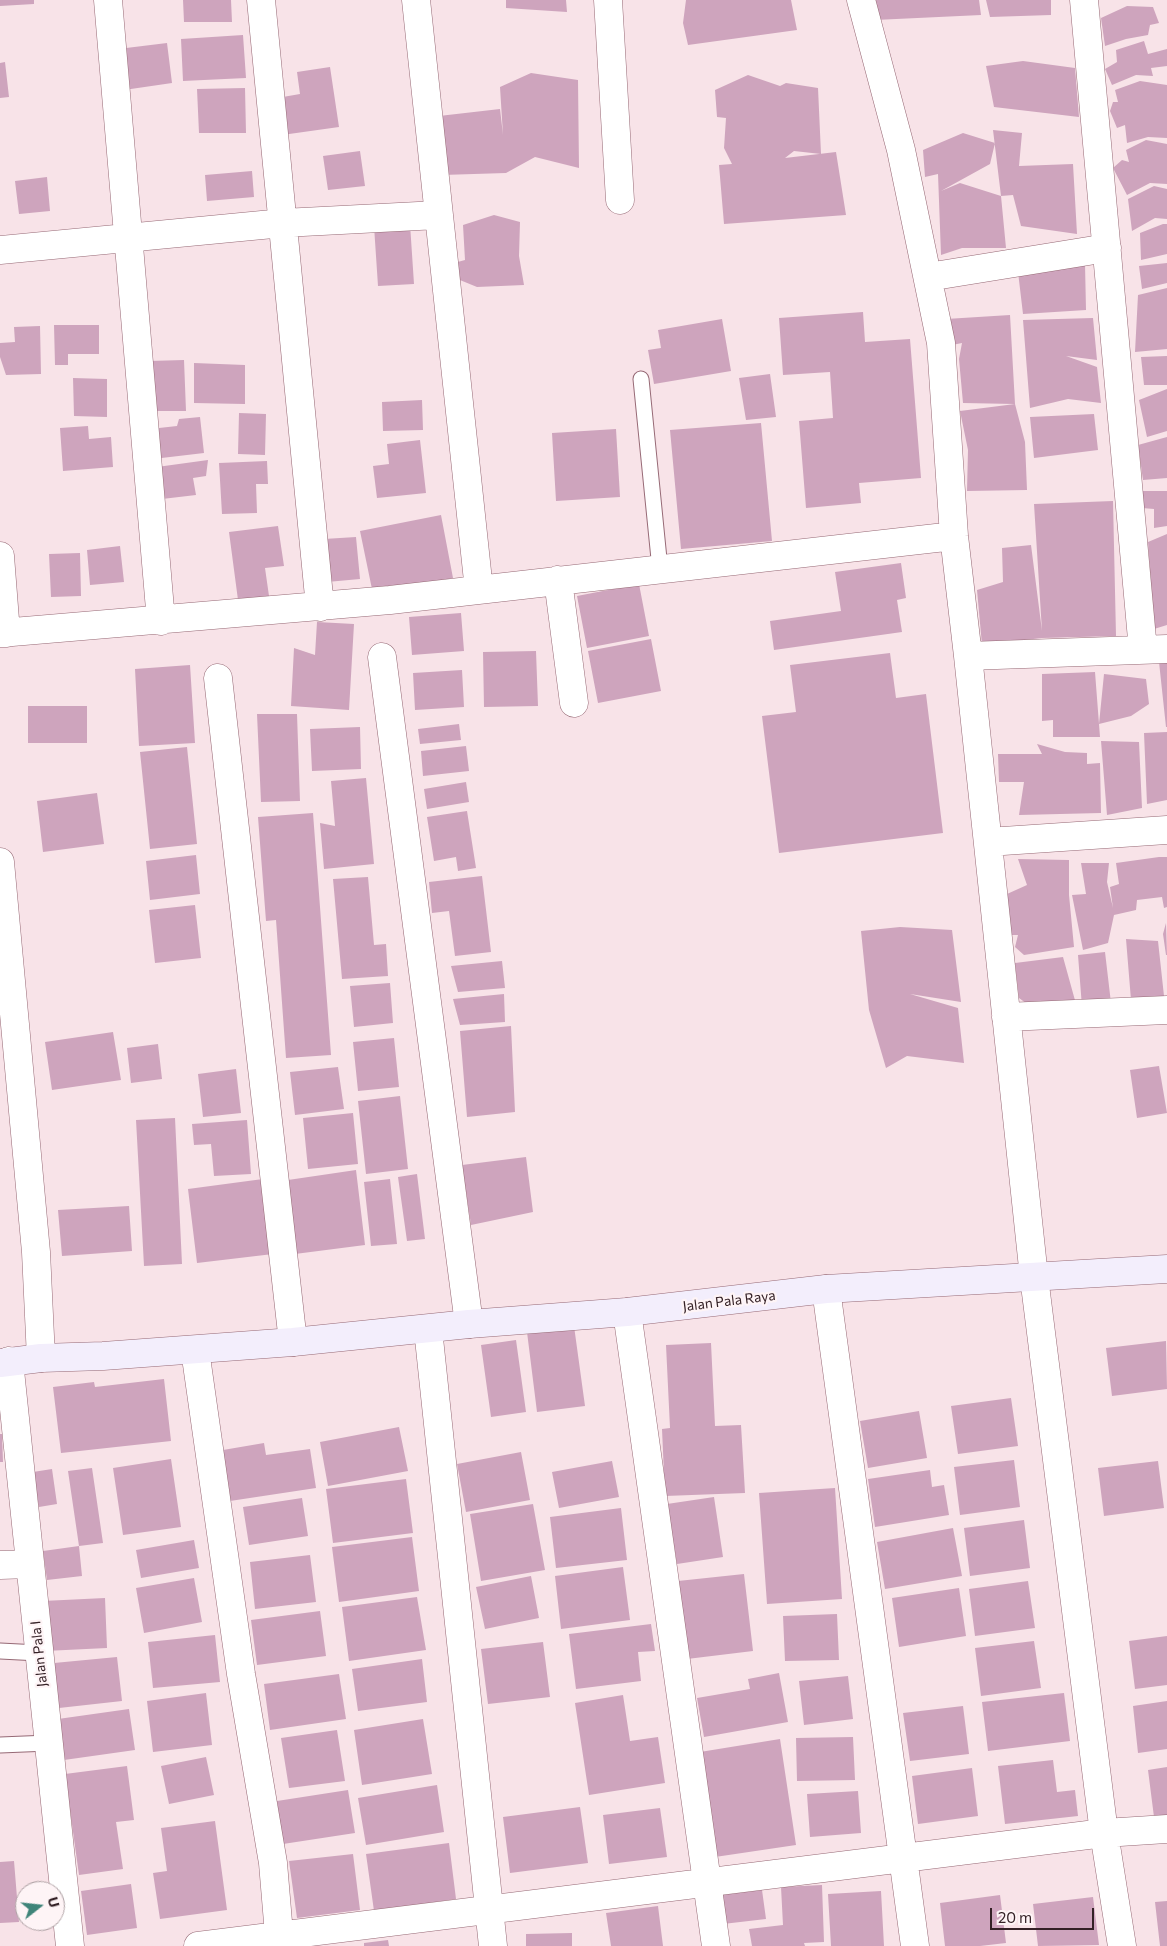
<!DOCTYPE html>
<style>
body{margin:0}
#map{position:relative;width:1167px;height:1946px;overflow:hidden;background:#f8e3e8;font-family:Commissioner,sans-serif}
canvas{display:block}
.north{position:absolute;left:15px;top:1881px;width:50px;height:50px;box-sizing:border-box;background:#fef4f6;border:1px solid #ada0a3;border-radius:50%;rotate:74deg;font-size:14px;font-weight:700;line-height:20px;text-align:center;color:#342126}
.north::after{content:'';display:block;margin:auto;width:18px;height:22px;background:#3f8479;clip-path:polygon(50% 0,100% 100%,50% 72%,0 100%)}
.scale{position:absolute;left:990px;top:1908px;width:104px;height:22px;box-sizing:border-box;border:2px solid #342126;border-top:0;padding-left:6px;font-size:15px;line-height:18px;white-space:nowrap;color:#342126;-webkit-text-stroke:4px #fef4f6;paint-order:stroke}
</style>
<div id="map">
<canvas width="1167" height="1946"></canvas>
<div class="north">U</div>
<div class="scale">20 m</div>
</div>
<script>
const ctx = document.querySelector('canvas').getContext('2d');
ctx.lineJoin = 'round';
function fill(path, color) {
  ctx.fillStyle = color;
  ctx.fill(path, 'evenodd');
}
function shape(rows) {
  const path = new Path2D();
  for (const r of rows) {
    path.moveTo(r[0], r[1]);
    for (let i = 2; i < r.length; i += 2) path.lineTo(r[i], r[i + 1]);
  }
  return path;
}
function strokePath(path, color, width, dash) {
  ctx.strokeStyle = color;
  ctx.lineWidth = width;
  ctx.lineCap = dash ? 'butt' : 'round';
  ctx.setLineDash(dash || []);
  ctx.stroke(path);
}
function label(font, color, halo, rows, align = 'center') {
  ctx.font = font + ' Commissioner,sans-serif';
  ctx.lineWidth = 4.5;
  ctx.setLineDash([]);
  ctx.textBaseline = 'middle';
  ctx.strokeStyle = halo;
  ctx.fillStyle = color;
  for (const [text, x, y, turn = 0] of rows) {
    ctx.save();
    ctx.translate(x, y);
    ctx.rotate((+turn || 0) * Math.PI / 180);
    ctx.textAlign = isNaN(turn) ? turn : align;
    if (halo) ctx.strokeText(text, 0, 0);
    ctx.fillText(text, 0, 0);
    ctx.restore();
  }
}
fill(shape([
 [0,0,34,0,34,4,0,6],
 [183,0,231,0,232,22,184,22],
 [506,0,566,0,567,12,506,8],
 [686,0,791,0,797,30,688,45,683,23],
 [873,0,979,0,981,15,875,20],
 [986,0,1051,0,1051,15,990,17],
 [1127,6,1153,7,1159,23,1150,25,1148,35,1126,39,1105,46,1101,18],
 [243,35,246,78,183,81,181,39],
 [1144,41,1148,54,1167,49,1167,66,1151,68,1153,76,1136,75,1112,85,1105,69,1117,62,1116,50],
 [167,43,172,83,124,90,118,49],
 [1023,61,1075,68,1079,117,994,107,986,66],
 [5,62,9,97,0,98,0,63],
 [330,67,339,127,282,135,277,98,300,94,297,72],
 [531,73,578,80,579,168,535,157,506,173,442,175,439,116,500,109,503,135,500,87],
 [748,75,780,86,786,83,818,88,821,154,794,151,785,158,836,152,846,215,724,224,719,165,732,164,724,148,726,118,717,117,715,90],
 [1140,81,1167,85,1167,138,1148,137,1127,143,1125,125,1117,128,1110,111,1113,102,1118,102,1115,90],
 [245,88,246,133,199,133,197,89],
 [993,130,1022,133,1019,166,1073,164,1077,234,1021,226,1013,195,1001,196],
 [963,133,995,143,990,164,941,191,960,183,1001,196,1006,248,962,248,941,255,938,174,925,177,923,150],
 [1146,140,1167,144,1167,184,1150,183,1127,195,1113,168,1122,160,1129,162,1126,150],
 [360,151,365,186,328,190,323,156],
 [252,171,254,197,207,201,205,175],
 [47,177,50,211,19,214,15,181],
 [1154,186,1167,189,1167,219,1155,218,1132,231,1128,199],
 [494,215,520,222,519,256,524,285,477,287,455,278,454,263,465,260,463,225],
 [410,224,414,284,378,286,374,226],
 [1163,224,1167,224,1167,254,1141,260,1140,233],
 [1167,263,1167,283,1142,289,1139,266],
 [1085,264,1086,310,1023,314,1018,272],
 [1167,288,1167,349,1135,352,1138,295],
 [863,312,865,342,910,339,921,478,859,483,861,503,806,508,799,421,833,418,830,372,783,375,779,318],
 [1010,315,1015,404,1025,442,1027,490,967,491,968,450,960,411,1015,404,963,403,959,359,962,343,952,345,946,319],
 [1093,318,1097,360,1066,356,1097,367,1101,403,1068,399,1030,408,1023,320],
 [722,319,731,371,654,384,648,350,661,348,658,330],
 [54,325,99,325,99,354,68,354,68,365,55,365],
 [40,326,41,374,6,375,0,357,0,343,15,342,14,327],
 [1167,356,1167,385,1144,385,1141,357],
 [184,360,186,411,151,411,149,361],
 [194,363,245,365,245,404,194,403],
 [770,374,776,417,746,420,739,378],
 [73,378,107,379,107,417,74,416],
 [1167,389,1167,431,1147,437,1139,400],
 [422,400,423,430,383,431,382,402],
 [239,413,266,414,265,455,238,454],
 [1094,414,1098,450,1034,458,1030,417],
 [200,417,204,453,153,459,150,429,177,426,179,419],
 [761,423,772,541,681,549,670,430],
 [88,426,89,439,111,437,113,467,63,471,60,428],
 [616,429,620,497,556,501,552,433],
 [1167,437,1167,478,1143,480,1138,445],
 [420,440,426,493,377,498,373,466,389,464,387,444],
 [208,460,206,476,193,478,196,495,162,499,157,467],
 [267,461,268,484,256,484,257,513,222,514,219,463],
 [1142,491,1167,491,1167,526,1154,528,1154,509,1142,508],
 [1113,501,1116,636,1042,638,982,645,977,590,1003,582,1002,548,1031,545,1042,631,1034,504],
 [441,515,453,578,373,594,360,531],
 [278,526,284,566,265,568,269,596,238,600,229,532],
 [1167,534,1167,625,1154,629,1148,542],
 [356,537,360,579,327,582,324,539],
 [120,546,124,582,90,585,87,550],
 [80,553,81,596,51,597,49,554],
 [901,563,906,598,897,600,902,632,774,650,770,621,841,611,835,572],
 [639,584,649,636,587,648,577,596],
 [461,613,464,651,412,655,409,617],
 [317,622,354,624,349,710,291,706,294,648,315,655],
 [651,639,661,691,598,703,588,651],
 [536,651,538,706,484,707,483,652],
 [890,653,896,698,926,694,943,833,779,853,762,716,796,712,790,665],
 [1167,661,1167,727,1166,727,1159,662],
 [190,665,195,743,139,746,135,669],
 [462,670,464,707,415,710,413,673],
 [1095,672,1100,737,1053,737,1053,720,1042,721,1042,674],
 [1104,674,1146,679,1149,704,1131,716,1099,724],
 [28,706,87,706,87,743,28,743],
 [257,714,297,714,300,801,261,802],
 [459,724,461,740,420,744,418,729],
 [360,727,361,769,312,771,310,729],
 [1167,732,1167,800,1147,804,1144,733],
 [1101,741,1139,742,1142,808,1107,815],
 [1037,744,1065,752,1087,753,1087,764,1100,763,1101,813,1019,815,1024,782,999,782,998,754,1042,754],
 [466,746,469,771,423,776,421,751],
 [187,747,197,844,150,849,140,752],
 [366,778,374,864,324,869,320,823,335,826,331,781],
 [466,782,469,802,427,809,424,789],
 [97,793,104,844,43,852,37,801],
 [467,811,476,868,458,871,456,857,434,861,427,817],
 [313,813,331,1055,286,1058,276,920,266,921,258,817],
 [196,855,200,894,150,900,146,861],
 [1159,857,1167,857,1167,907,1164,908,1162,897,1137,900,1136,910,1114,915,1108,943,1083,950,1072,895,1086,894,1081,863,1109,863,1107,882,1113,908,1110,887,1119,884,1116,863],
 [1018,859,1069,860,1069,895,1074,947,1024,955,1015,947,1018,935,1009,935,1007,894,1027,885],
 [482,876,491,952,455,956,449,911,432,913,429,882],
 [368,877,374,945,386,944,388,976,342,979,333,879],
 [195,905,201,958,155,963,149,910],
 [1166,923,1167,955,1166,955,1163,934],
 [900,927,952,930,961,1002,910,994,958,1008,964,1063,907,1056,886,1068,869,1010,861,931],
 [1126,939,1158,941,1164,996,1131,1000],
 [1105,952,1111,1003,1082,1007,1078,955],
 [1063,957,1076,1004,1034,1009,1019,998,1015,963],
 [502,961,505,988,458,992,451,966],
 [390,983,393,1023,354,1027,350,986],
 [504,994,505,1022,460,1025,453,999],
 [511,1026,515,1112,467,1117,460,1031],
 [113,1032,121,1080,52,1090,45,1042],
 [394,1038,399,1087,358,1091,353,1042],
 [158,1044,162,1079,131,1083,127,1048],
 [1159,1066,1167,1113,1137,1118,1130,1070],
 [338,1067,344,1109,295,1115,290,1072],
 [236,1069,241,1113,203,1117,198,1074],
 [400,1096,408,1169,366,1174,358,1101],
 [353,1113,358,1164,308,1169,303,1118],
 [175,1118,182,1264,144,1266,136,1120],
 [247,1120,251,1174,214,1176,211,1144,194,1145,192,1124],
 [526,1157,533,1212,471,1225,462,1165],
 [356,1170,365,1245,295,1254,288,1180],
 [417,1174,425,1239,407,1241,398,1177],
 [263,1179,273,1254,197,1263,188,1189],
 [390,1179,397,1244,371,1246,364,1182],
 [129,1206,132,1251,62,1256,58,1210],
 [574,1326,585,1406,537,1412,527,1332],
 [516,1340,526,1412,491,1417,481,1345],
 [1166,1341,1167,1389,1112,1396,1106,1348],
 [711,1343,715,1426,741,1425,745,1493,665,1496,662,1429,670,1428,666,1345],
 [164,1379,171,1441,61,1453,53,1387,94,1382,95,1387],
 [1011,1398,1018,1446,958,1454,951,1406],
 [919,1411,927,1458,868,1468,860,1421],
 [399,1427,408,1471,328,1486,320,1442],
 [0,1434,2,1434,3,1462,0,1462],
 [264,1443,266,1455,310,1449,316,1488,230,1501,223,1450],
 [521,1452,530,1500,466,1512,457,1464],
 [171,1459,181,1527,123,1535,113,1468],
 [1014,1460,1020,1507,960,1515,954,1467],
 [612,1461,619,1497,559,1508,552,1472],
 [1158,1461,1164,1508,1104,1516,1098,1468],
 [92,1468,103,1543,79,1546,82,1576,47,1580,43,1551,79,1546,68,1471],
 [52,1469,57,1504,39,1507,33,1472],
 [930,1470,932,1487,944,1485,949,1515,875,1527,868,1479],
 [406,1479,413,1533,333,1543,326,1489],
 [835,1488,842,1599,767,1604,759,1493],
 [714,1497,723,1557,677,1564,667,1504],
 [302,1498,308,1536,249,1545,243,1507],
 [533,1504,545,1570,481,1581,470,1514],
 [621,1508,627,1560,556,1568,550,1517],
 [1024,1520,1030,1568,970,1576,964,1528],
 [953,1528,962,1576,885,1589,877,1542],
 [412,1537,419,1591,339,1602,332,1547],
 [194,1540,199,1568,141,1578,136,1550],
 [310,1555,316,1602,255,1609,250,1562],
 [623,1567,630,1620,561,1629,555,1576],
 [744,1574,753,1651,687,1659,678,1581],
 [531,1576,539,1618,485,1629,476,1587],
 [194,1578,202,1622,144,1633,136,1588],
 [1028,1581,1035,1628,975,1636,969,1589],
 [959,1588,966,1636,899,1647,892,1598],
 [417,1597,426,1650,349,1661,342,1607],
 [105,1598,107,1648,45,1651,43,1601],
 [320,1611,326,1656,257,1665,251,1620],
 [837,1614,839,1660,785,1661,783,1616],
 [651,1624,655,1651,638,1652,641,1681,576,1689,569,1634],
 [215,1635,220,1682,153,1688,148,1642],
 [1167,1636,1167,1685,1135,1689,1129,1641],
 [1034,1641,1041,1688,981,1696,975,1648],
 [543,1642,550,1697,488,1704,481,1649],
 [117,1657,122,1701,59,1708,54,1663],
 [422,1659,427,1702,358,1711,352,1669],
 [779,1673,788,1722,704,1737,697,1698,750,1689,748,1679],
 [339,1674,346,1719,270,1730,264,1684],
 [848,1676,853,1719,804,1725,799,1681],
 [206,1693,212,1745,153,1752,147,1701],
 [1064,1693,1070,1741,988,1751,982,1702],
 [623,1695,630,1741,658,1737,665,1783,589,1795,575,1703],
 [1167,1701,1167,1749,1138,1753,1133,1706],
 [963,1706,969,1754,910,1761,903,1713],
 [129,1709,135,1750,64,1760,58,1719],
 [423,1719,432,1774,362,1785,354,1730],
 [337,1730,345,1781,289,1788,281,1738],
 [853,1737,855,1780,797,1781,796,1738],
 [780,1739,796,1845,715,1857,700,1752],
 [206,1757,214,1795,169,1804,161,1766],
 [1053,1760,1057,1792,1075,1790,1078,1816,1005,1824,998,1766],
 [127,1766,134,1820,116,1822,123,1869,79,1875,65,1774],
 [1167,1767,1167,1816,1154,1817,1148,1770],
 [972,1768,978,1816,918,1824,912,1776],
 [437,1785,444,1832,366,1845,358,1798],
 [348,1790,355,1833,283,1844,277,1801],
 [858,1791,861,1833,810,1837,807,1794],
 [580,1807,588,1863,510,1873,503,1817],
 [660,1808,667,1857,609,1864,603,1815],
 [215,1821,227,1910,160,1919,153,1873,167,1871,161,1828],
 [449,1843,456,1899,374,1911,366,1854],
 [353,1854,360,1910,297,1918,289,1861],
 [14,1861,19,1922,0,1923,0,1862],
 [131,1884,137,1928,87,1935,81,1891],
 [822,1885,824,1942,804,1943,805,1946,752,1946,749,1929,783,1925,781,1887],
 [762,1890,766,1919,723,1924,720,1895],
 [881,1891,884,1946,831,1946,828,1894],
 [1000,1895,1006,1943,980,1946,945,1946,940,1903],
 [1093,1897,1099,1945,1038,1946,1033,1904],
 [1167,1901,1167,1946,1160,1946,1155,1902],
 [658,1906,663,1946,611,1946,606,1913],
 [572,1933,572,1946,526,1946,526,1934],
 [388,1940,389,1946,364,1946,364,1943]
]), '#cea4bd');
const lane = shape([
 [641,379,660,569],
 [0,1651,39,1653],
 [0,1745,49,1743]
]);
const street = shape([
 [108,0,161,621],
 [261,0,320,607],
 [416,0,479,590],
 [608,0,620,200],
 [861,0,901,150,941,343,954,536,968,656],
 [1084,0,1143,650],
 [0,250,283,223,438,215],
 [928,277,1107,248],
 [0,556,6,633],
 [558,580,574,703],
 [0,633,390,600,954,536],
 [382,657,469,1324],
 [218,678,293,1342],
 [988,842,1167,830],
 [0,862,36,1252,41,1358],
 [1006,1017,1167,1010],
 [826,1289,915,1946],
 [627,1312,716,1946],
 [428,1329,493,1946],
 [195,1350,241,1674,273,1863,280,1946],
 [9,1361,70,1946],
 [0,1565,30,1564],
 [198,1946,1104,1833,1167,1829],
 [1122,1946,1104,1833,1034,1277,968,656,1167,649]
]);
const secondary = shape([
 [0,1363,41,1358,103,1356,293,1342,469,1324,627,1312,826,1289,1167,1269]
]);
strokePath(lane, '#966975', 17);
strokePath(street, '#966975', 29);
strokePath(secondary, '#966975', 29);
strokePath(lane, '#fff', 15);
strokePath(street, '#fff', 28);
strokePath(secondary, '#f3eefc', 28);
label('14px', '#342126', '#fef4f6', [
 ["Jalan Pala Raya",729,1301,-7],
 ["Jalan Pala I",39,1654,-96]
]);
</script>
